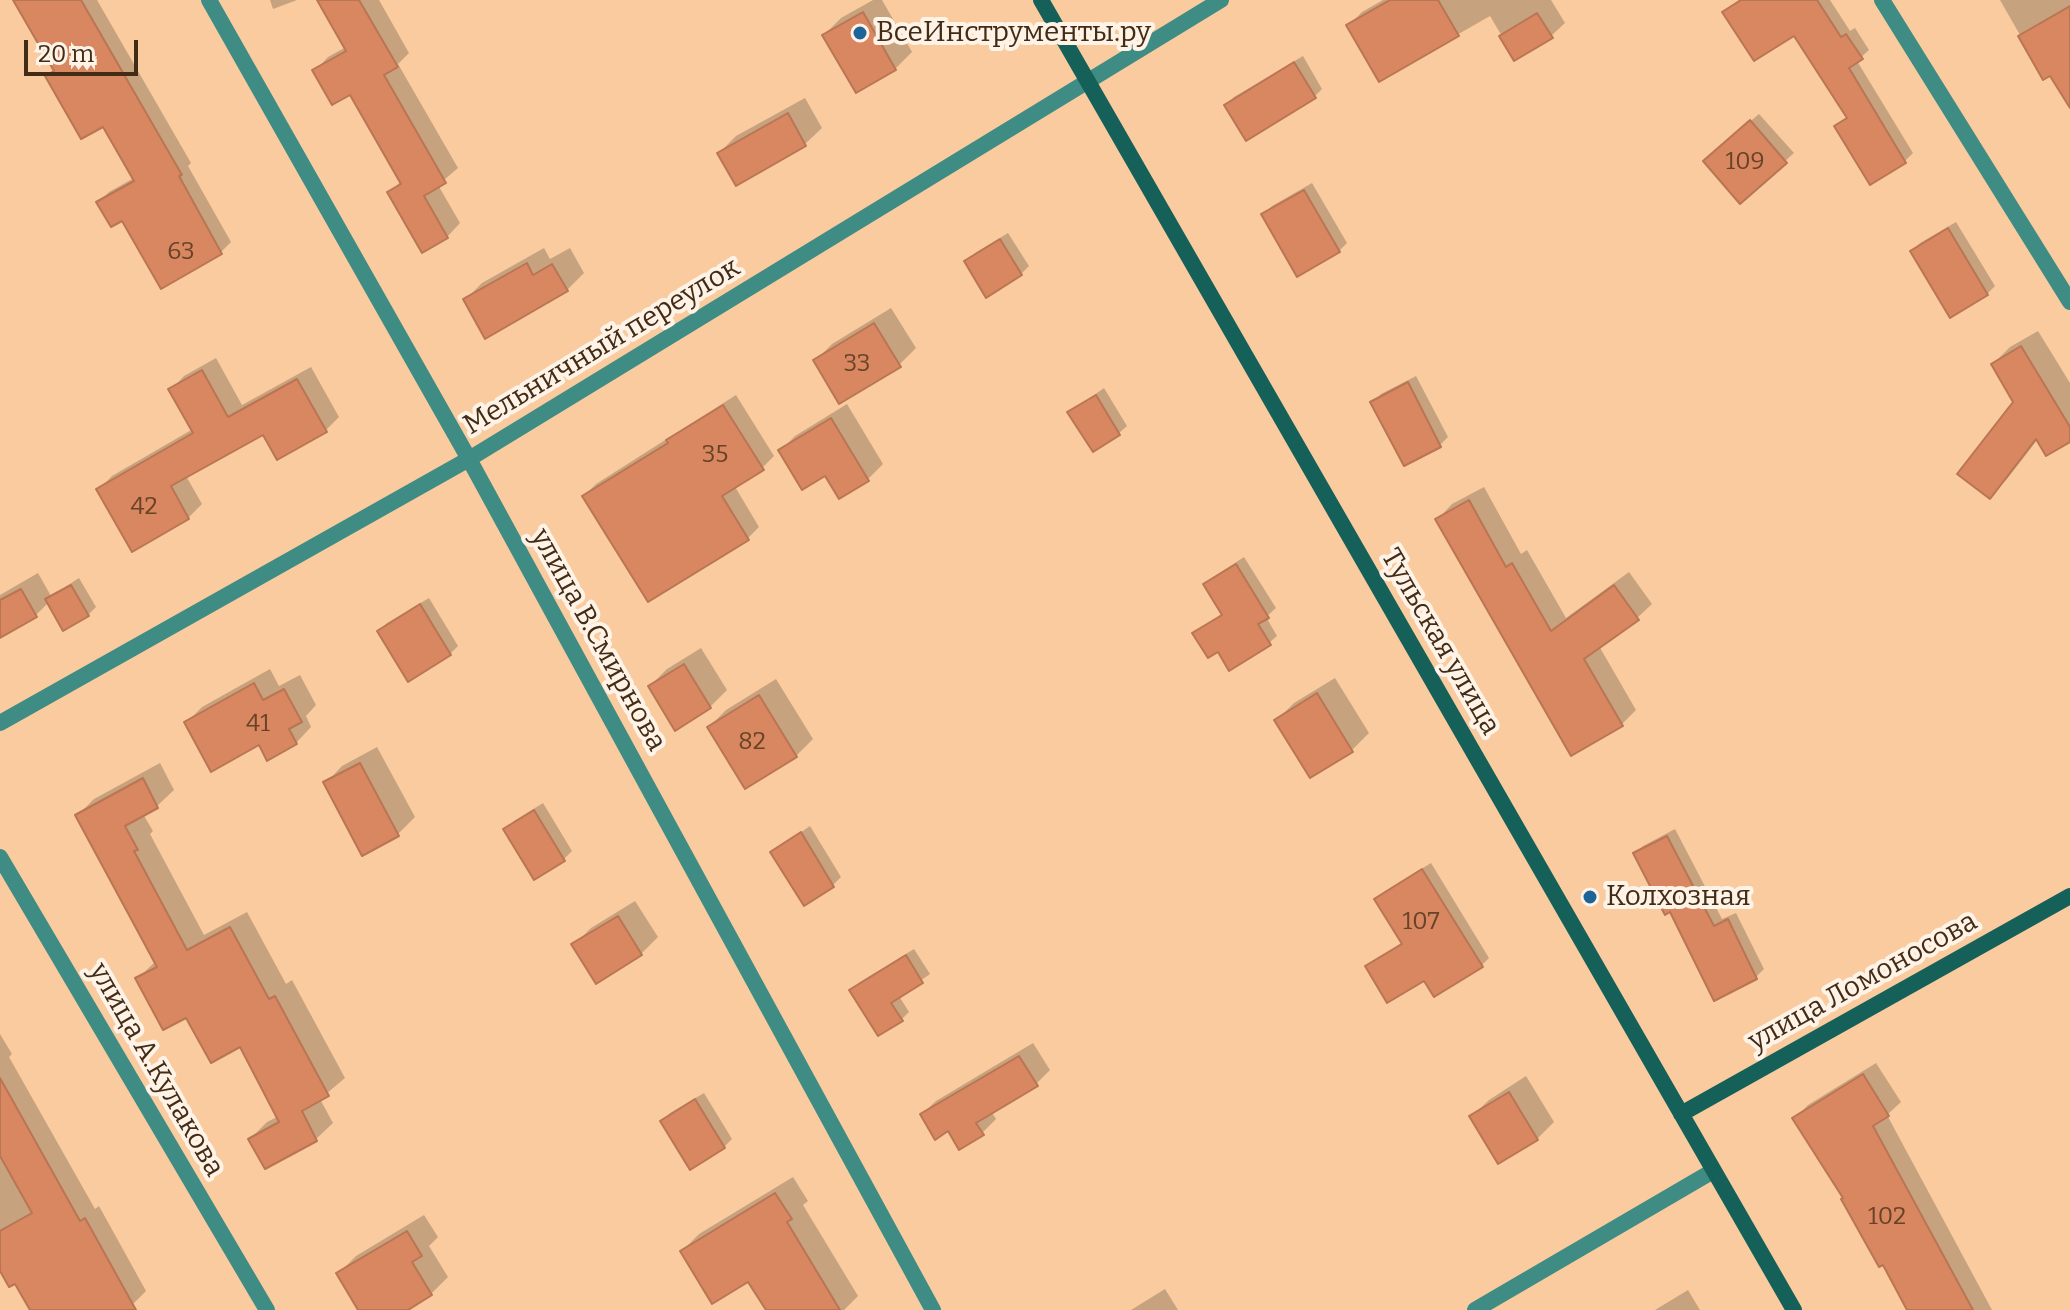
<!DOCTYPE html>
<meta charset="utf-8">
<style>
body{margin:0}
#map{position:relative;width:2070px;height:1310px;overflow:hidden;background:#f9cb9e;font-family:Bitter,serif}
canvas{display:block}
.scale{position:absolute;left:24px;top:40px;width:114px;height:36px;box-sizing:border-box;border:4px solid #422c15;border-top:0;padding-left:10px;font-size:24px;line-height:28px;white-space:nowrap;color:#422c15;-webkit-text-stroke:6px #fff3e8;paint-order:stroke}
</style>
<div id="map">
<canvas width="2070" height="1310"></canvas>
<div class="scale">20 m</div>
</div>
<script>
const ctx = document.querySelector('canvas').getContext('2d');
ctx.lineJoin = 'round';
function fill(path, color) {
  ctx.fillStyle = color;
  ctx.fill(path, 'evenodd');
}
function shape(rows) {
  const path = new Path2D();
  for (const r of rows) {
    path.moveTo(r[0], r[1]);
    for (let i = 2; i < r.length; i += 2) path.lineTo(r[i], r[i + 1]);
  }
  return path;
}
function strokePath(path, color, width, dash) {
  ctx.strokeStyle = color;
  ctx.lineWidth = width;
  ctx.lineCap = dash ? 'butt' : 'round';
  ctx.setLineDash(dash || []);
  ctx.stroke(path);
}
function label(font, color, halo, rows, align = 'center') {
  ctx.font = font + ' Bitter,serif';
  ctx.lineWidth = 8;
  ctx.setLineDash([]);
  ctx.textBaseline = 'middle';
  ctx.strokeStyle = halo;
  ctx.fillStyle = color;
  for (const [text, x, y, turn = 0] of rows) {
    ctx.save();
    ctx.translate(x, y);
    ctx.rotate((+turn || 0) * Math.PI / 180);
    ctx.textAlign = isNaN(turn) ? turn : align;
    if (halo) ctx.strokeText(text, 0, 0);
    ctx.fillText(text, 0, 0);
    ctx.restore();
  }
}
fill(shape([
 [16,0,97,0,191,163,188,166,231,242,221,252,162,286,122,218,99,202,109,192,134,178,104,124,48,77,55,69],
 [270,0,297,0,273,9],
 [319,0,379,0,409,53,398,64,458,168,438,185,460,223,447,237,389,193,401,181,350,92,315,71,328,57,346,47],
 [873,0,882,0,912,52,895,69,824,35,841,18],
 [1383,0,1551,0,1565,23,1551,36,1515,58,1490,16,1380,79,1349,25,1362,12],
 [1739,0,1830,0,1850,31,1855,28,1869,50,1857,61,1913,153,1905,161,1837,126,1848,116,1794,33,1725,12],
 [2000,0,2070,0,2070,104,2051,73,2044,77],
 [1303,56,1322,89,1314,97,1226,105,1234,97],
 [805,98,822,128,805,144,719,153,736,136],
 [1759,114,1794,153,1741,201,1713,153],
 [1312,183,1347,243,1339,251,1264,214,1272,206],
 [1956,222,1995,286,1987,294,1912,251,1920,243],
 [1008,233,1029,266,1021,274,967,261,975,253],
 [544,248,550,259,570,248,584,273,567,290,465,300,482,283],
 [891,308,916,348,899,365,815,361,832,344],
 [2038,331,2070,383,2070,439,2038,439,2007,479,1990,496,2016,402,1993,364,2010,347],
 [216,358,242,405,311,367,339,417,326,430,264,432,186,476,202,504,188,518,99,489,112,476,193,429,171,390,184,376],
 [1416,376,1448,437,1440,445,1373,402,1381,394],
 [1104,388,1127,426,1119,433,1070,412],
 [736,395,774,456,762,468,734,485,759,527,748,538,584,496,596,484],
 [847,404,883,464,868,479,840,496,826,474,780,451,795,436],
 [1484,487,1521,554,1527,550,1566,618,1629,572,1652,604,1637,618,1599,646,1636,710,1621,725,1438,519,1452,504],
 [1244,557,1276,608,1266,617,1277,636,1269,643,1195,633,1223,613,1205,585,1213,577],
 [38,573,51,596,79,578,96,607,88,615,49,602,36,615,0,635,0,595],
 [429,598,458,646,450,654,409,679,379,631,387,623],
 [701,648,727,690,710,707,650,686,667,669],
 [270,669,279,686,300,675,316,705,306,716,311,727,296,743,260,742,187,722,202,707],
 [1335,678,1369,733,1352,750,1277,720,1294,703],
 [776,679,813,739,796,756,709,727,726,710],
 [377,747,415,817,398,834,326,783,342,766],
 [160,763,174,790,157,806,143,814,153,831,150,834,204,935,247,912,286,984,292,980,345,1078,320,1099,333,1123,316,1139,266,1167,250,1139,267,1122,279,1116,240,1044,187,1015,137,979,156,961,77,816,94,799],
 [543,803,572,851,564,859,506,829,514,821],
 [810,826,841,877,833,885,773,852],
 [1675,829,1722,919,1736,913,1764,969,1756,977,1715,998,1671,910,1635,854,1643,846],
 [1431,863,1489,958,1481,966,1425,978,1367,967,1375,959,1403,942,1377,899,1385,891],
 [635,901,658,937,641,954,574,945,591,928],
 [914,949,930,974,899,996,909,1012,901,1020,852,990,860,982],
 [0,1034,12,1054,9,1057,95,1209,99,1206,146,1291,132,1305,135,1310,32,1310,0,1249],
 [1033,1043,1050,1070,1036,1084,991,1111,996,1119,982,1133,949,1128,922,1114,936,1101],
 [1876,1063,1901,1102,1887,1115,1992,1310,1910,1310,1845,1197,1795,1118,1808,1105],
 [1526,1076,1554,1122,1537,1139,1472,1116,1489,1100],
 [704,1093,732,1139,724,1147,691,1167,662,1121,670,1113],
 [793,1177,808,1201,803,1205,858,1296,844,1310,768,1310,749,1279,682,1251,699,1234],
 [424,1215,438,1237,429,1246,448,1277,431,1294,404,1310,360,1310,339,1273,356,1256],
 [1165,1289,1178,1310,1131,1310],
 [1688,1290,1700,1310,1655,1310]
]), '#0003');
const building = shape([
 [13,0,81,0,182,175,179,176,222,254,161,289,122,221,111,227,96,202,134,181,103,127,81,139,45,76,54,71,13,0],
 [317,0,359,0,398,67,384,75,446,183,424,196,448,238,422,253,387,192,401,184,350,95,332,105,312,70,346,51,317,0],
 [1390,0,1438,0,1459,36,1379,82,1346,25,1390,0],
 [1741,0,1817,0,1841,37,1846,34,1863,59,1849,68,1906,163,1870,185,1834,126,1847,118,1794,36,1754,61,1722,12,1741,0],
 [2070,6,2070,108,2050,76,2043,80,2018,36,2070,6],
 [863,12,896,70,856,93,822,35,863,12],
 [1537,13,1553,38,1514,61,1499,36,1537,13],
 [1294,62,1316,98,1246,141,1224,105,1294,62],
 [788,113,806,146,736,186,717,153,788,113],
 [1750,120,1787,163,1740,204,1703,161,1750,120],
 [1304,190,1340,252,1297,277,1261,214,1304,190],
 [1948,228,1988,295,1950,318,1910,251,1948,228],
 [1000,239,1022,275,986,298,964,261,1000,239],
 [527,263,533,275,552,264,568,291,485,339,463,299,527,263],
 [874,323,901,367,839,404,813,360,874,323],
 [2021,346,2070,427,2070,442,2046,456,2036,439,1990,499,1957,474,2013,402,1991,364,2021,346],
 [202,370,228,417,297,379,327,432,277,460,263,435,171,486,189,519,132,552,96,489,193,433,168,389,202,370],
 [1408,382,1441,447,1404,466,1370,402,1408,382],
 [1096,395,1120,435,1093,452,1067,412,1096,395],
 [723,405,764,470,722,496,749,540,648,602,582,496,668,443,666,440,723,405],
 [831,418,869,481,839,499,825,476,802,490,778,450,831,418],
 [1469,500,1506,567,1512,563,1551,631,1614,585,1639,620,1584,659,1623,726,1571,756,1435,519,1469,500],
 [1236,564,1269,618,1258,624,1271,645,1229,671,1218,652,1208,658,1192,633,1222,615,1203,584,1236,564],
 [71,585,89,616,63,631,45,599,71,585],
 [21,589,37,617,0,638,0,600,21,589],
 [420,604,451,655,408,682,377,631,420,604],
 [684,664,711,708,675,731,648,686,684,664],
 [254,683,263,700,284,689,302,722,289,729,297,744,267,761,259,745,211,772,184,722,254,683],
 [1317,693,1353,752,1310,778,1274,720,1317,693],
 [759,695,797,757,745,789,707,727,759,695],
 [360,763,399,836,362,856,323,782,360,763],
 [143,778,158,808,125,826,138,850,134,851,187,950,230,927,269,999,275,996,329,1096,302,1111,317,1141,265,1169,248,1139,279,1122,240,1047,211,1063,186,1018,163,1030,135,978,157,967,75,815,143,778],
 [534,810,565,861,534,880,503,829,534,810],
 [801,832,834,887,804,906,770,852,801,832],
 [1667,836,1714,926,1728,919,1757,979,1714,1001,1670,912,1665,915,1633,853,1667,836],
 [1422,869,1483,967,1434,997,1424,981,1387,1003,1365,966,1402,944,1374,899,1422,869],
 [618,916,642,955,596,984,571,944,618,916],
 [906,955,923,983,891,1003,903,1021,878,1036,849,990,906,955],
 [1019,1056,1038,1086,976,1123,984,1135,959,1150,948,1131,935,1140,920,1114,1019,1056],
 [1863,1074,1889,1116,1873,1126,1973,1310,1907,1310,1883,1265,1879,1267,1841,1199,1843,1198,1792,1118,1863,1074],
 [0,1078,80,1221,85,1218,136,1310,30,1310,15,1284,9,1287,0,1271,0,1231,32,1213,0,1156,0,1078],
 [1509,1092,1538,1140,1498,1164,1469,1116,1509,1092],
 [695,1099,725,1148,690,1170,660,1121,695,1099],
 [775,1193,792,1219,787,1222,840,1310,766,1310,748,1282,712,1304,680,1251,775,1193],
 [407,1231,422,1256,412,1262,432,1295,408,1310,358,1310,336,1273,407,1231]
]);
fill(building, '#d98760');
strokePath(building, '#b97554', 2);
strokePath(shape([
 [209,0,469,459,933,1310],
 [1882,0,2070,302],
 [0,723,469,459,1221,0],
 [0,857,267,1310],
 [1475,1310,1713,1171]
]), '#3e8c84', 16);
strokePath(shape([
 [1041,0,1794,1310],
 [1681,1114,2070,896]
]), '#156059', 16);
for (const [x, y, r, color] of [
 [860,33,8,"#1f6499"],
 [1590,897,8,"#1f6499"]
]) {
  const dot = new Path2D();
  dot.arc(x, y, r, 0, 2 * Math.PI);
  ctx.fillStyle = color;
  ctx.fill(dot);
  strokePath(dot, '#fff3e8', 3);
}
label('24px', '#684328', null, [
 ["109",1745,162],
 ["63",181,252],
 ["33",857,364],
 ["35",715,455],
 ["42",144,507],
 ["41",258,724],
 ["82",752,742],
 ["107",1421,922],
 ["102",1887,1217]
]);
label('28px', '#422c15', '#fff3e8', [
 ["ВсеИнструменты.ру",876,33],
 ["Колхозная",1606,897]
], 'left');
label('28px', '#422c15', '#fff3e8', [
 ["Мельничный переулок",602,347,-31],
 ["улица В.Смирнова",598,640,61],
 ["Тульская улица",1440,642,60],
 ["улица Ломоносова",1863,982,-29],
 ["улица А.Кулакова",156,1070,60]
]);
</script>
